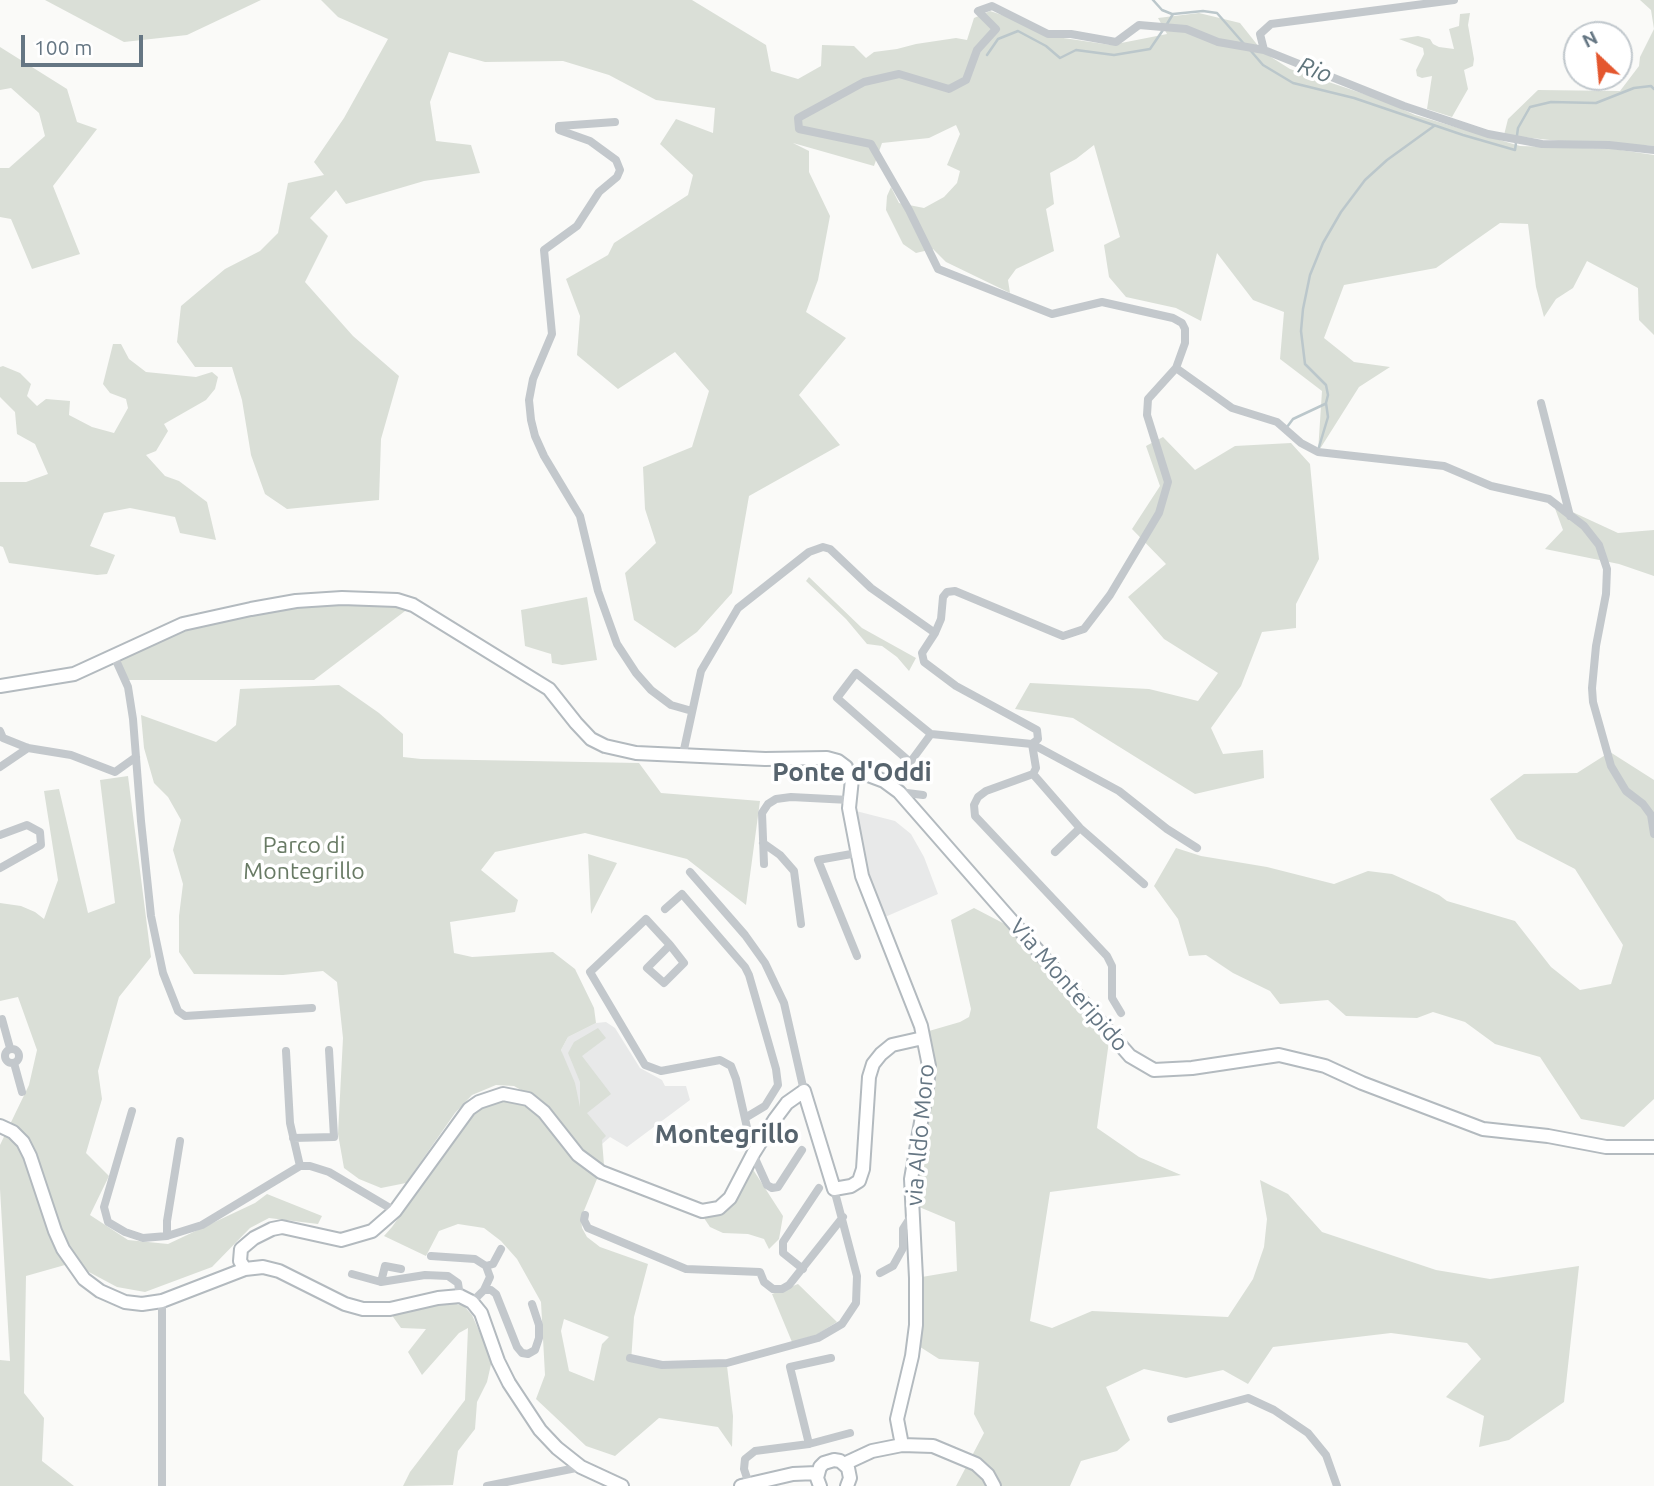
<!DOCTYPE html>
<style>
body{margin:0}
#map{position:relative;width:1654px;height:1486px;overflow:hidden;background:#fafaf8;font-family:Ubuntu,sans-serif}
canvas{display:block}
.north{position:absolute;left:1563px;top:21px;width:70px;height:70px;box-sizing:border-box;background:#fff;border:2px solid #c1c8cd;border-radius:50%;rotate:334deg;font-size:19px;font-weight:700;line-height:28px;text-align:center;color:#657683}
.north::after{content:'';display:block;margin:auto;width:24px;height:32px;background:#e4572e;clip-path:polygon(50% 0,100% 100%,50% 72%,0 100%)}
.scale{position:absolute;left:21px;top:35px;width:122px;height:32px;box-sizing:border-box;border:4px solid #657683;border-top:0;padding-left:9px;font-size:21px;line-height:24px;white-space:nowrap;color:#657683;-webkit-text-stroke:5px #fff;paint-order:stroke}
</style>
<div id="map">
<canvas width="1654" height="1486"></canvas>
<div class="north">N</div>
<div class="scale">100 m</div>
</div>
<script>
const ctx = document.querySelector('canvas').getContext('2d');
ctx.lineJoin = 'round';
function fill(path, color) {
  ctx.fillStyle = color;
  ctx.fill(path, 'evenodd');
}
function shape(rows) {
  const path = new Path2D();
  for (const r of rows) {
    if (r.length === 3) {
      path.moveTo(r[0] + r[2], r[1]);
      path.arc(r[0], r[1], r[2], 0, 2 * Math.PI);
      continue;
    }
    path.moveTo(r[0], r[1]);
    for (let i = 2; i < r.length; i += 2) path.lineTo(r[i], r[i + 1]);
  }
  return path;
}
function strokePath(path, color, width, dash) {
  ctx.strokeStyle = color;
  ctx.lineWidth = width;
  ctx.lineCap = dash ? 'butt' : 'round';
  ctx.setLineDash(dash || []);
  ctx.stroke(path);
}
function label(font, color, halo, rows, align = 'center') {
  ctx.font = font + ' Ubuntu,sans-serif';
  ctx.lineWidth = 7;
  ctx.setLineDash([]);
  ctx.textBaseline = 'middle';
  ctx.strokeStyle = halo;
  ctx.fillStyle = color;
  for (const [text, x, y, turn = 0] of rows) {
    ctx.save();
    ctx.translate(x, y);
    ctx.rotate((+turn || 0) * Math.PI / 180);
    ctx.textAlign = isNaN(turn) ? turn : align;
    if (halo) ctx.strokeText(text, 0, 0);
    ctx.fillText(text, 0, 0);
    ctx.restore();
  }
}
fill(shape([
 [856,811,895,821,911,834,924,857,938,894,885,917,869,875],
 [606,1022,615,1028,640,1068,662,1080,665,1086,686,1086,690,1100,627,1147,610,1137,602,1144,580,1113,561,1050,568,1037,596,1023]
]), '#e8e9e9');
fill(shape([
 [45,0,261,0,187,35,124,42],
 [321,0,692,0,766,45,771,71,798,79,821,66,822,45,854,46,866,58,874,52,897,49,916,44,956,38,967,40,974,18,990,11,1014,19,1043,35,1111,45,1167,34,1158,18,1199,13,1240,23,1263,52,1290,69,1382,100,1415,115,1520,146,1614,149,1654,155,1654,335,1639,320,1638,288,1587,261,1573,288,1556,299,1544,317,1536,287,1528,224,1500,223,1436,268,1344,285,1324,338,1354,362,1390,367,1359,387,1318,452,1322,391,1280,359,1284,312,1253,300,1217,253,1201,321,1176,308,1126,297,1109,277,1104,245,1120,237,1094,145,1076,159,1050,173,1054,204,1046,209,1054,251,1016,269,1008,280,1010,293,946,262,933,249,916,253,903,244,886,210,887,196,891,187,899,203,924,208,944,197,957,183,960,171,947,165,960,134,956,125,929,138,882,143,874,166,793,143,809,151,809,172,830,216,818,280,806,312,846,338,799,395,840,445,749,496,732,593,697,632,675,648,634,620,625,573,656,543,645,509,643,467,692,447,709,391,675,352,618,389,577,355,580,316,566,279,608,255,614,243,688,195,693,175,660,144,676,119,713,133,715,108,656,100,609,75,563,61,485,62,449,52,430,102,436,141,471,145,480,173,424,181,346,204,336,190,310,218,328,236,305,282,353,336,399,376,381,439,379,500,287,509,265,494,251,455,242,400,232,367,195,367,177,342,181,306,225,269,260,251,278,233,288,183,324,175,314,162,344,118,388,39,338,17],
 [1640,0,1654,0,1654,146,1559,141,1504,135,1508,119,1538,90,1620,91,1639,66,1640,57,1654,29,1651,10],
 [1470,13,1468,25,1474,59,1473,66,1464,70,1468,89,1452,117,1427,109,1432,76,1422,78,1417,76,1416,70,1424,54,1423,48,1399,39,1418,36,1430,39,1433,44,1439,47,1454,49,1449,29,1459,26,1460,14],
 [0,47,67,89,77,122,97,129,53,186,80,254,32,269,11,219,0,217,0,168,9,168,45,136,39,113,11,88,0,90],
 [113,344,121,344,129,359,146,372,196,377,212,372,218,377,215,389,206,400,164,424,168,431,156,451,146,455,165,476,179,481,207,502,216,540,180,533,175,517,130,508,104,513,90,546,115,555,107,574,97,575,9,563,3,547,0,546,0,482,26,482,48,474,35,444,17,434,15,412,0,397,0,367,3,366,20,373,31,384,27,396,37,406,46,399,70,401,69,415,92,427,114,433,128,408,126,399,110,393,103,384],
 [1163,437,1195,470,1235,446,1291,443,1310,464,1319,559,1296,604,1296,628,1262,632,1241,686,1211,728,1223,754,1263,750,1264,778,1195,794,1073,718,1015,709,1030,683,1149,689,1198,701,1218,673,1164,639,1128,597,1166,564,1132,529,1160,486,1146,446],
 [1553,503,1618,533,1654,530,1654,576,1619,564,1545,549,1563,530],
 [809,577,862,628,916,658,909,671,897,657,882,646,867,644,846,619,806,581],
 [587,597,597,660,562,665,552,663,551,654,525,646,521,610],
 [296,601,413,605,314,680,125,680,114,656,158,634],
 [339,685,379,713,403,734,403,757,421,759,639,763,661,793,760,801,746,905,687,859,585,833,495,852,481,870,518,900,515,912,450,922,454,953,472,957,553,952,575,969,594,1008,596,1023,568,1037,561,1050,575,1083,580,1107,580,1082,568,1053,574,1042,598,1028,606,1038,582,1056,611,1094,587,1113,606,1136,602,1140,604,1165,582,1152,547,1105,514,1086,496,1085,472,1095,455,1113,406,1183,381,1188,359,1179,344,1168,338,1134,343,1038,337,982,323,971,283,975,194,974,179,952,179,916,183,884,173,850,181,820,168,797,154,783,144,748,141,715,216,742,236,725,240,689],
 [1610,752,1654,780,1654,1099,1624,1127,1581,1119,1540,1057,1495,1044,1465,1022,1433,1012,1417,1018,1346,1016,1328,1000,1280,1004,1270,991,1233,973,1206,955,1189,956,1178,919,1154,886,1176,848,1201,856,1267,867,1334,884,1368,871,1392,874,1439,895,1447,901,1515,921,1551,967,1580,990,1611,984,1623,945,1575,869,1517,839,1490,799,1524,774,1577,773],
 [128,776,151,957,119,997,98,1071,102,1099,86,1153,109,1176,90,1215,128,1240,168,1244,255,1203,267,1194,322,1216,318,1224,269,1218,250,1228,212,1267,145,1292,117,1287,72,1263,26,1276,24,1393,44,1418,42,1461,74,1486,0,1486,0,1360,10,1361,0,1189,0,1145,29,1085,37,1050,18,997,0,1001,0,903,21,906,35,912,44,919,58,880,44,791,59,789,88,913,115,903,100,780],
 [588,854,617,863,591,914],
 [974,908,1024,934,1110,1034,1097,1128,1139,1157,1181,1175,1050,1192,1030,1321,1052,1328,1092,1311,1228,1317,1253,1279,1264,1247,1267,1219,1260,1180,1288,1194,1322,1232,1436,1270,1490,1279,1579,1266,1564,1402,1509,1440,1479,1447,1484,1416,1446,1397,1481,1359,1467,1343,1391,1333,1273,1347,1248,1384,1223,1370,1186,1378,1144,1369,1106,1387,1130,1440,1117,1451,1081,1461,1070,1486,956,1486,984,1433,974,1414,979,1362,939,1359,914,1343,916,1278,957,1271,955,1222,912,1204,929,1066,929,1031,960,1022,969,1017,971,1009,951,920],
 [501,1097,529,1104,549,1124,573,1159,599,1174,581,1218,582,1228,587,1237,600,1247,648,1264,634,1317,631,1362,727,1366,733,1416,732,1447,718,1427,659,1418,615,1456,586,1446,536,1399,545,1375,541,1302,517,1259,501,1241,484,1228,458,1224,439,1231,426,1256,384,1236,392,1227,472,1113,485,1103],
 [564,1319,609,1337,602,1344,594,1381,569,1371,561,1331],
 [752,1168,783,1216,779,1239,769,1249,764,1239,748,1234,723,1233,710,1227,702,1215,716,1215,728,1209],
 [798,1284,837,1322,816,1335,792,1342,772,1294],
 [445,1301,464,1306,472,1315,492,1360,487,1382,477,1402,475,1429,458,1451,453,1485,403,1486,410,1472,465,1400,468,1328,459,1333,422,1375,408,1352,426,1329,401,1328,391,1314]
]), '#dadfd7');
strokePath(shape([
 [1153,0,1162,10,1172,14],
 [1167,24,1173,14,1203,11,1217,13,1245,45],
 [1250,50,1263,65,1293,83,1354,98,1463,135,1515,150,1518,128,1530,107,1551,102,1596,103,1634,88,1651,86,1654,89],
 [987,55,998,39,1018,31,1046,46,1060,58,1076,50,1114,55,1150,49,1163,30],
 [1287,427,1293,419,1325,404],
 [1319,447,1328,417,1326,403,1328,395,1326,385,1305,364,1301,331,1303,309,1310,275,1323,243,1341,212,1365,180,1387,160,1434,126]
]), '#bbc7cb', 2.5);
const secondary = shape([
 [0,686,74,674,183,624,251,609,296,601,342,598,397,600,413,605,549,689,576,723,591,739,605,746,636,753,765,759,827,758,838,761,846,767,845,773,852,779],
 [860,772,884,781,899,792,1130,1056,1154,1070,1192,1068,1279,1055,1325,1066,1362,1083,1483,1129,1548,1136,1606,1147,1654,1147],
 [852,779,849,808,862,876,921,1026,929,1066,927,1088,911,1179,916,1278,916,1325,912,1356,897,1419,902,1445],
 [0,1126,13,1132,23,1142,30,1156,55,1231,63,1249,84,1279,100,1291,125,1302,142,1304,162,1301,245,1269,263,1267,279,1271,345,1304,363,1309,390,1309,438,1298,460,1296,472,1302,481,1313,498,1361,509,1383,540,1430,557,1448,581,1467,622,1486],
 [245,1269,240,1261,241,1249,254,1238,272,1229,282,1227,341,1240,372,1231,395,1211,469,1109,479,1102,503,1094,528,1099,544,1112,578,1155,601,1172,702,1211,719,1208,730,1198,753,1154,775,1119,787,1103,804,1091,834,1189,851,1186,859,1181,863,1169,869,1077,873,1064,881,1054,892,1045,923,1038],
 [844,1464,872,1451,902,1445,933,1446,976,1464,988,1475,994,1486],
 [741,1486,793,1474,817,1473],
 [820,1486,817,1478,820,1467,824,1463,834,1460,840,1461,848,1468,850,1478,847,1486]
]);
strokePath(secondary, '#b3babf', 16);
strokePath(shape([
 [1454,0,1271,24,1260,34,1264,50,1404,106,1488,134,1542,144,1609,145,1654,150],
 [615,122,559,126,559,130,590,141,616,160,620,170,617,177,599,192,577,226,544,250,552,334,533,379,529,400,531,420,535,436,544,456,580,516,598,591,617,644,636,673,651,690,671,705,692,711],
 [1176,368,1232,408,1277,422,1301,443,1318,452,1444,466,1491,486,1549,499,1584,526,1599,545,1607,569,1606,594,1596,646,1592,688,1593,702,1611,766,1626,791,1643,804,1651,815,1654,834],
 [1541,403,1570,516],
 [935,633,941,619,943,597,947,592,955,591,1063,636,1084,629,1110,595,1159,513,1168,482,1147,415,1148,399,1176,368,1185,343,1185,329,1182,323,1173,318,1102,302,1052,314,938,269,909,210,871,144,799,129,798,118,864,82,899,74,949,89,966,80,977,50,996,29,978,11,992,6,1048,34,1071,34,1116,42,1139,25,1186,29,1218,42,1264,50],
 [114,656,128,687,133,719,141,821,151,916,163,973,178,1011,185,1016,312,1008],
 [0,731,3,738,28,748,71,755,115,772,136,757],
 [1032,744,1036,768,1033,774,986,791,978,797,974,805,975,816,1107,956,1112,966,1112,998,1121,1013],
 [1032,744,1119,791,1167,829,1197,848],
 [683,754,701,671,738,608,809,552,823,547,830,549,871,588,935,633,922,653,924,662,956,686,1037,730,1038,739,1032,744,931,734,892,787],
 [910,762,837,698,856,673,931,734],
 [0,767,28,748],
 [1033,774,1080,828,1144,884],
 [899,792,923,795],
 [0,835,27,825,40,832,41,845,0,868],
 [763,843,780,855,794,871,801,924],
 [1055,852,1080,828],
 [764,864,762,813,768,804,776,799,791,797,849,800],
 [690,872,745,935,765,963,784,1003,804,1091],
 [665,909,682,894,745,967,749,975,776,1069,778,1085,765,1106,745,1118],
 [670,945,647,968,664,983,684,963,670,945,646,919,590,972,645,1065,661,1071,720,1060,731,1066,736,1079,753,1154,767,1185,772,1188,778,1187,802,1150],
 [857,956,818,860,857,853],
 [2,1019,10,1048],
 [12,1056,7],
 [286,1051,290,1123,300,1166,310,1166,329,1172,395,1211],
 [14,1063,22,1092],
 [132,1111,104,1207,108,1222,125,1232,143,1238,167,1236,202,1225,300,1166],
 [293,1138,334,1137,329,1050],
 [585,1215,584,1220,588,1228,686,1269,760,1272,764,1282,773,1289,782,1289,789,1285,843,1217],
 [167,1236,167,1221,180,1141],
 [431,1256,475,1259,486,1266,490,1277,484,1290,472,1302],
 [486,1266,493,1264,501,1249],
 [803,1269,783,1253,783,1242,819,1188],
 [880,1273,893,1266,903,1248,903,1229,912,1215],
 [352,1274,381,1282,425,1275,448,1276,458,1283,460,1296],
 [381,1282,385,1266,401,1269],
 [484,1290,491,1290,496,1294,517,1347,522,1353,528,1354,535,1350,539,1338,539,1325,532,1304],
 [162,1301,162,1486],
 [630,1358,662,1365,727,1363,818,1338,842,1324,856,1303,857,1276,834,1189],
 [1171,1419,1248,1398,1274,1410,1308,1433,1326,1455,1337,1486],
 [809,1444,790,1367,831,1358],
 [749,1484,744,1469,745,1459,755,1451,809,1444,850,1433],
 [487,1486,581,1467]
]), '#c3c8cc', 8);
strokePath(secondary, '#fff', 12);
label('23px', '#687a64', '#fff', [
 ["Parco di",304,845],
 ["Montegrillo",304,871]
]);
label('23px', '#657683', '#fff', [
 ["Via Monteripido",1069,985,49],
 ["via Aldo Moro",920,1135,-85]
]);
label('italic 24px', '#60757c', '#fff', [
 ["Rio",1315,70,20]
]);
label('bold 26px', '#57646e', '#fff', [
 ["Ponte d'Oddi",852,772],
 ["Montegrillo",727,1134]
]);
</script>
